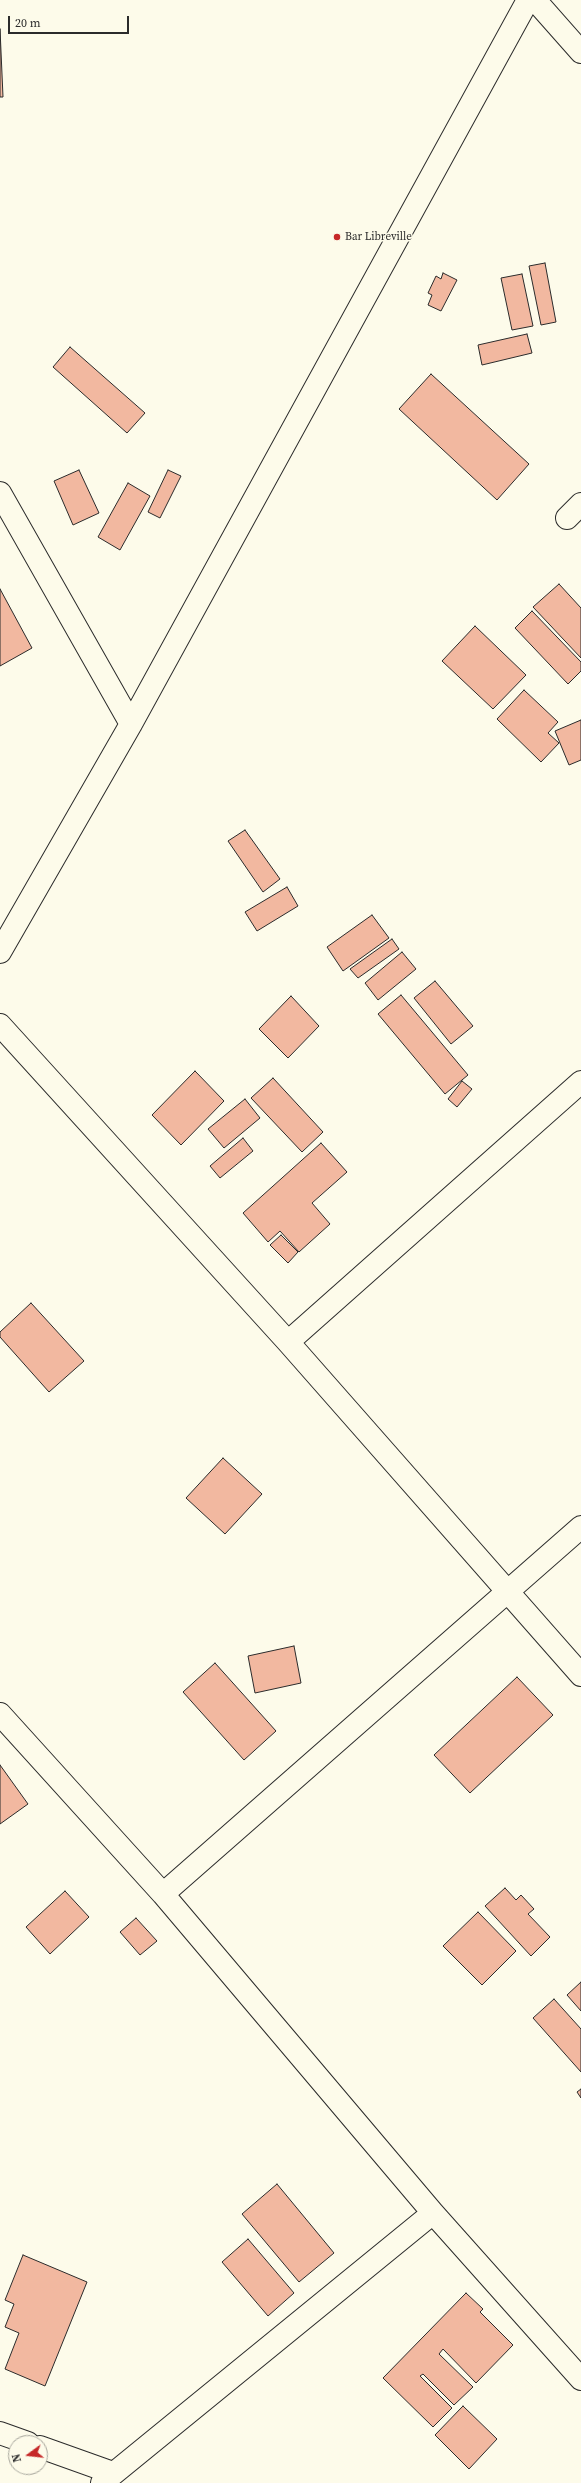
<!DOCTYPE html>
<style>
body{margin:0}
#map{position:relative;width:581px;height:2483px;overflow:hidden;background:#fdfbea;font-family:"Source Serif 4",serif}
canvas{display:block}
.north{position:absolute;left:8px;top:2435px;width:40px;height:40px;box-sizing:border-box;background:#fdfbea;border:1px solid #a9a89e;border-radius:50%;rotate:255deg;font-size:11px;font-weight:700;line-height:16px;text-align:center;color:#2b2b2b}
.north::after{content:'';display:block;margin:auto;width:14px;height:18px;background:#c62828;clip-path:polygon(50% 0,100% 100%,50% 72%,0 100%)}
.scale{position:absolute;left:8px;top:16px;width:121px;height:18px;box-sizing:border-box;border:2px solid #2b2b2b;border-top:0;padding-left:5px;font-size:12px;line-height:14px;white-space:nowrap;color:#2b2b2b;-webkit-text-stroke:3px #fdfbea;paint-order:stroke}
</style>
<div id="map">
<canvas width="581" height="2483"></canvas>
<div class="north">N</div>
<div class="scale">20 m</div>
</div>
<script>
const ctx = document.querySelector('canvas').getContext('2d');
ctx.lineJoin = 'round';
function fill(path, color) {
  ctx.fillStyle = color;
  ctx.fill(path, 'evenodd');
}
function shape(rows) {
  const path = new Path2D();
  for (const r of rows) {
    path.moveTo(r[0], r[1]);
    for (let i = 2; i < r.length; i += 2) path.lineTo(r[i], r[i + 1]);
  }
  return path;
}
function strokePath(path, color, width, dash) {
  ctx.strokeStyle = color;
  ctx.lineWidth = width;
  ctx.lineCap = dash ? 'butt' : 'round';
  ctx.setLineDash(dash || []);
  ctx.stroke(path);
}
function label(font, color, halo, rows, align = 'center') {
  ctx.font = font + ' "Source Serif 4",serif';
  ctx.lineWidth = 3;
  ctx.setLineDash([]);
  ctx.textBaseline = 'middle';
  ctx.strokeStyle = halo;
  ctx.fillStyle = color;
  for (const [text, x, y, turn = 0] of rows) {
    ctx.save();
    ctx.translate(x, y);
    ctx.rotate((+turn || 0) * Math.PI / 180);
    ctx.textAlign = isNaN(turn) ? turn : align;
    if (halo) ctx.strokeText(text, 0, 0);
    ctx.fillText(text, 0, 0);
    ctx.restore();
  }
}
const building = shape([
 [0,29,3,97,0,97,0,29],
 [545,263,556,322,541,325,529,266,545,263],
 [443,273,457,280,441,311,428,305,432,295,428,293,436,276,441,279,443,273],
 [522,274,533,326,512,330,501,278,522,274],
 [527,334,532,353,482,365,478,345,527,334],
 [70,347,145,413,127,433,53,367,70,347],
 [431,374,529,464,497,500,399,409,431,374],
 [79,470,99,513,73,525,54,481,79,470],
 [168,470,181,476,160,518,148,512,168,470],
 [128,483,150,496,120,550,98,537,128,483],
 [559,584,581,608,581,658,533,607,559,584],
 [0,589,32,648,0,666,0,589],
 [532,611,581,662,581,671,568,684,515,628,532,611],
 [475,626,526,675,493,709,442,661,475,626],
 [524,690,558,722,548,733,559,743,541,762,497,719,524,690],
 [581,720,581,760,569,765,555,731,581,720],
 [245,830,280,879,263,892,228,841,245,830],
 [287,887,298,906,257,931,245,912,287,887],
 [372,915,389,938,343,971,327,947,372,915],
 [392,939,399,949,358,978,350,969,392,939],
 [402,952,416,969,378,1000,365,983,402,952],
 [435,981,473,1026,451,1044,414,998,435,981],
 [401,995,468,1075,445,1094,378,1014,401,995],
 [291,996,319,1026,288,1058,259,1029,291,996],
 [195,1071,224,1101,181,1145,152,1115,195,1071],
 [273,1078,323,1132,302,1152,251,1098,273,1078],
 [462,1081,472,1089,457,1107,448,1099,462,1081],
 [245,1099,260,1118,224,1148,208,1129,245,1099],
 [243,1138,253,1151,220,1178,210,1166,243,1138],
 [321,1143,347,1172,312,1203,330,1224,299,1252,280,1231,268,1242,243,1213,321,1143],
 [281,1235,298,1252,288,1263,270,1245,281,1235],
 [31,1303,84,1361,49,1392,0,1337,0,1332,31,1303],
 [223,1458,262,1494,225,1534,186,1498,223,1458],
 [294,1646,301,1683,255,1693,248,1656,294,1646],
 [215,1663,276,1731,244,1760,183,1692,215,1663],
 [517,1677,553,1715,470,1793,434,1755,517,1677],
 [0,1765,28,1804,0,1824,0,1765],
 [505,1888,516,1900,521,1895,534,1909,528,1914,550,1937,531,1956,485,1906,505,1888],
 [65,1891,89,1917,50,1954,26,1927,65,1891],
 [478,1912,516,1951,482,1985,443,1946,478,1912],
 [136,1918,157,1941,140,1955,120,1932,136,1918],
 [581,1982,581,2011,567,1995,581,1982],
 [554,1999,581,2029,581,2072,533,2018,554,1999],
 [581,2089,581,2098,577,2092,581,2089],
 [277,2184,334,2253,299,2282,242,2214,277,2184],
 [248,2239,294,2293,268,2316,222,2262,248,2239],
 [23,2255,87,2282,45,2386,5,2369,19,2333,5,2327,14,2304,5,2300,23,2255],
 [466,2293,483,2309,480,2312,513,2345,476,2383,443,2349,439,2354,473,2387,454,2405,423,2374,420,2376,452,2408,433,2427,383,2378,466,2293],
 [463,2406,497,2439,469,2469,435,2435,463,2406]
]);
fill(building, '#f2b8a0');
strokePath(building, '#2b2b2b', 1);
const street = shape([
 [535,0,581,52],
 [0,493,131,724],
 [567,518,581,504],
 [0,952,131,724,528,0],
 [0,1025,288,1342,581,1675],
 [288,1342,581,1082],
 [0,1714,163,1894,433,2213,581,2379],
 [163,1894,581,1527],
 [0,2433,28,2443],
 [40,2447,113,2473],
 [102,2483,433,2213]
]);
strokePath(street, '#2b2b2b', 24);
strokePath(street, '#fdfbea', 22);
for (const [x, y, r, color] of [
 [337,237,4,"#c62828"]
]) {
  const dot = new Path2D();
  dot.arc(x, y, r, 0, 2 * Math.PI);
  ctx.fillStyle = color;
  ctx.fill(dot);
  strokePath(dot, '#fdfbea', 1.5);
}
label('11px', '#2b2b2b', '#fdfbea', [
 ["Bar Libreville",345,237]
], 'left');
</script>
